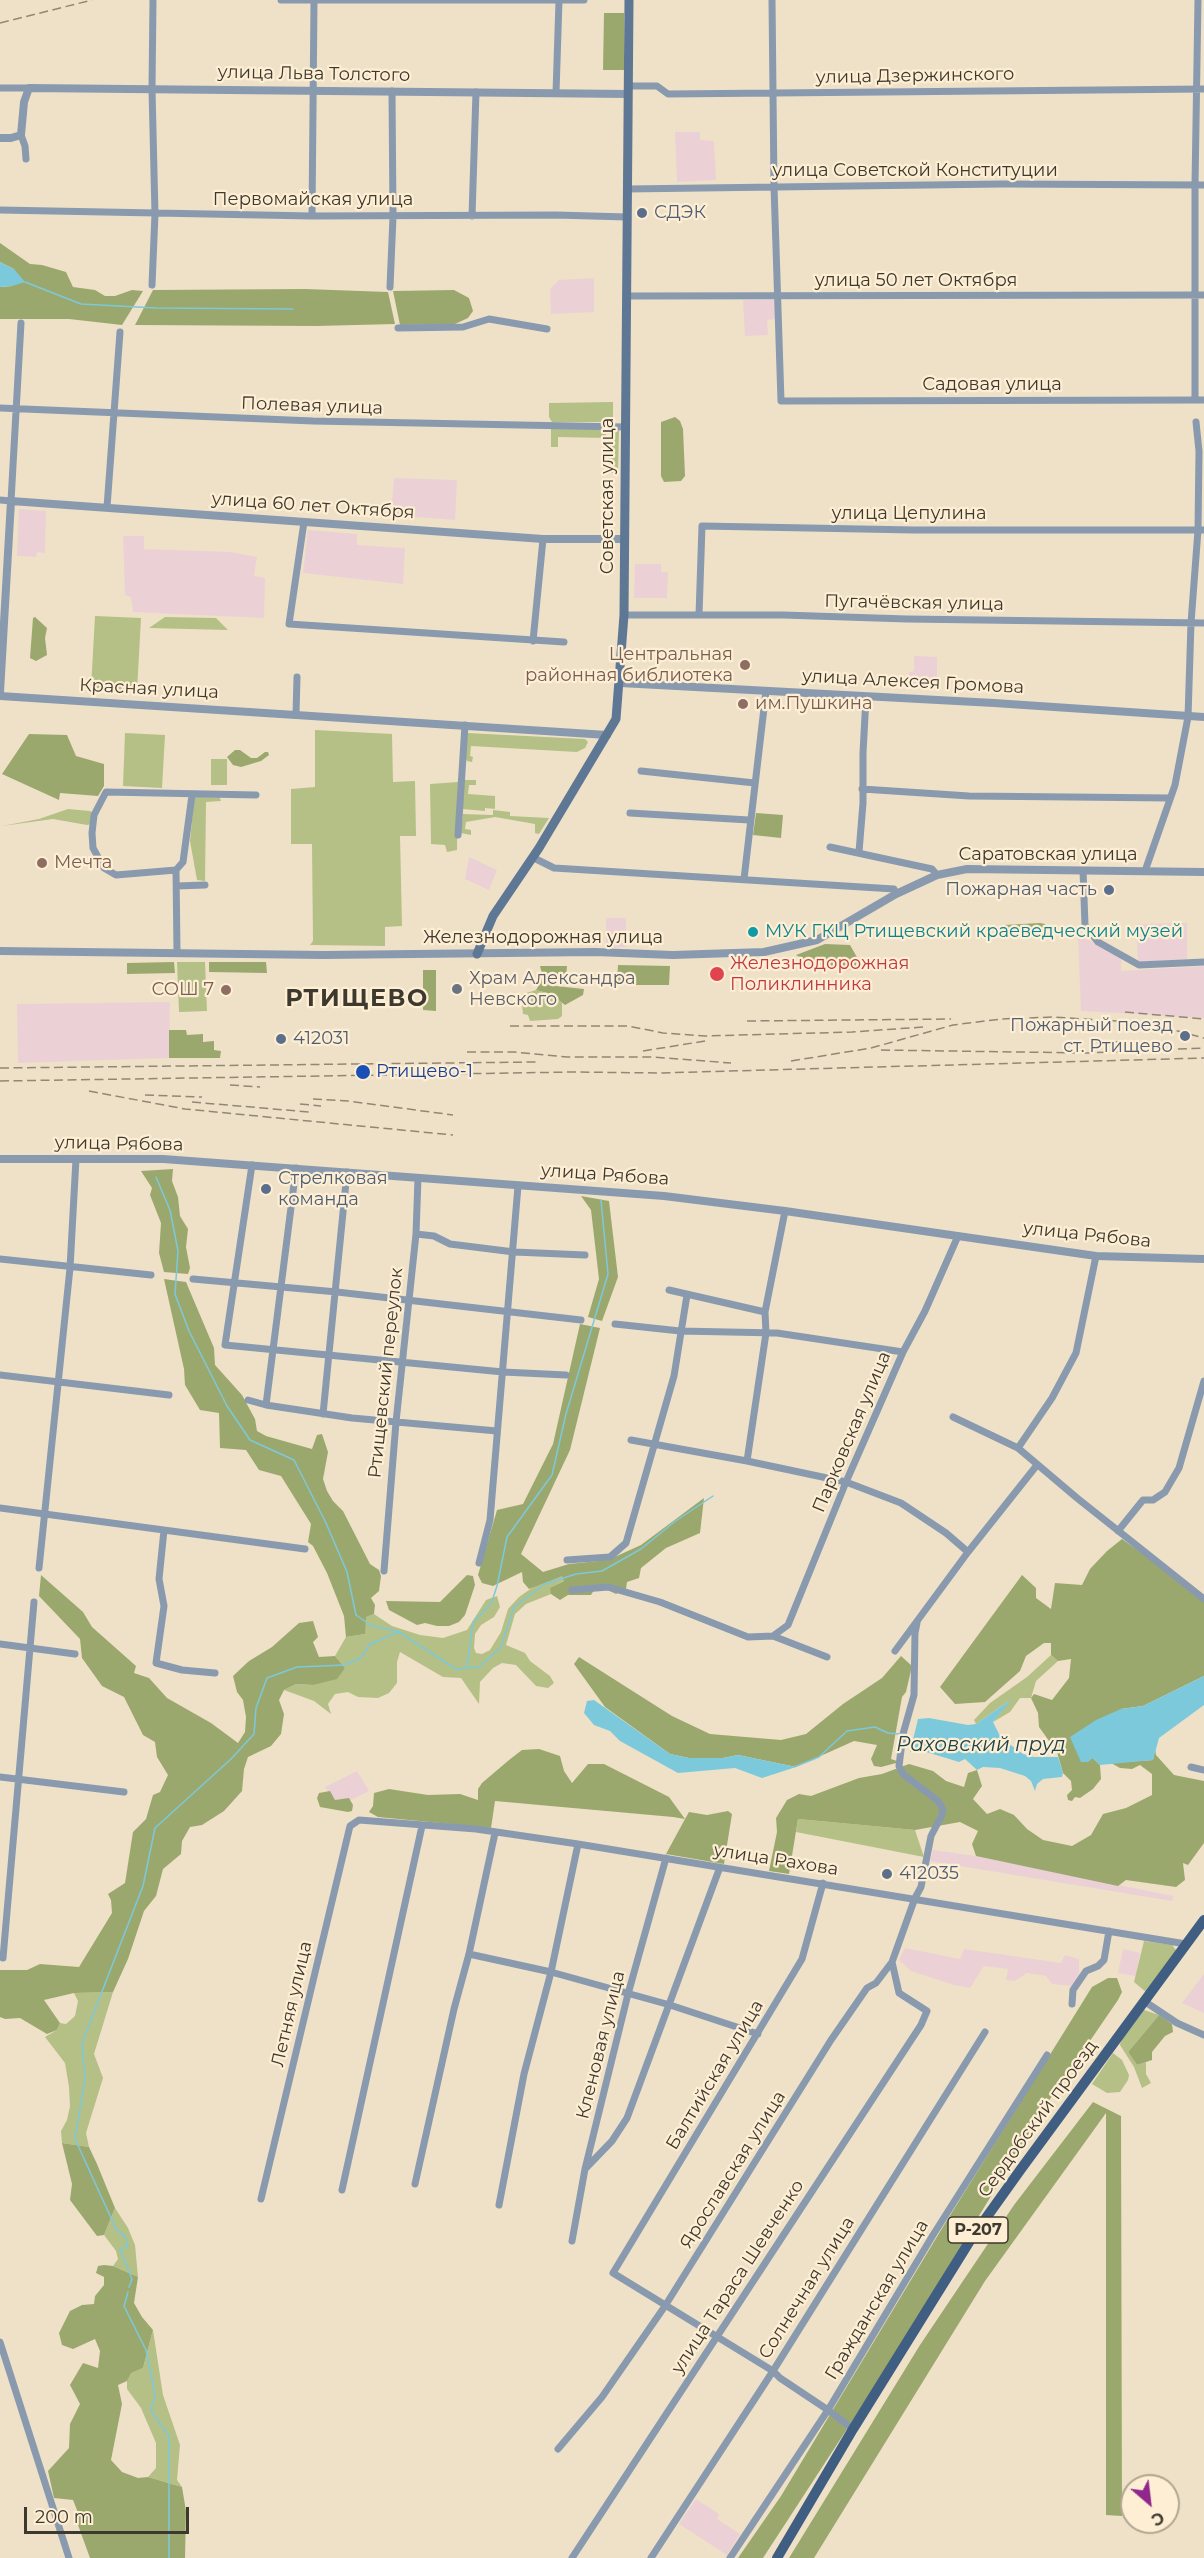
<!DOCTYPE html>
<meta charset="utf-8">
<style>
body{margin:0}
#map{position:relative;width:1204px;height:2558px;overflow:hidden;background:#efe1c7;font-family:Montserrat,sans-serif}
canvas{display:block}
.north{position:absolute;left:1120px;top:2474px;width:60px;height:60px;box-sizing:border-box;background:#fdeed4;border:2px solid #b1a692;border-radius:50%;rotate:152deg;font-size:16px;font-weight:700;line-height:24px;text-align:center;color:#3e392f}
.north::after{content:'';display:block;margin:auto;width:21px;height:27px;background:#90278c;clip-path:polygon(50% 0,100% 100%,50% 72%,0 100%)}
.scale{position:absolute;left:24px;top:2507px;width:165px;height:27px;box-sizing:border-box;border:3px solid #3e392f;border-top:0;padding-left:8px;font-size:18px;line-height:21px;white-space:nowrap;color:#3e392f;-webkit-text-stroke:4px #fdeed4;paint-order:stroke}
</style>
<div id="map">
<canvas width="1204" height="2558"></canvas>
<div class="north">С</div>
<div class="scale">200 m</div>
</div>
<script>
const ctx = document.querySelector('canvas').getContext('2d');
ctx.lineJoin = 'round';
function fill(path, color) {
  ctx.fillStyle = color;
  ctx.fill(path, 'evenodd');
}
function shape(rows) {
  const path = new Path2D();
  for (const r of rows) {
    path.moveTo(r[0], r[1]);
    for (let i = 2; i < r.length; i += 2) path.lineTo(r[i], r[i + 1]);
  }
  return path;
}
function strokePath(path, color, width, dash) {
  ctx.strokeStyle = color;
  ctx.lineWidth = width;
  ctx.lineCap = dash ? 'butt' : 'round';
  ctx.setLineDash(dash || []);
  ctx.stroke(path);
}
function label(font, color, halo, rows, align = 'center') {
  ctx.font = font + ' Montserrat,sans-serif';
  ctx.lineWidth = 4.5;
  ctx.setLineDash([]);
  ctx.textBaseline = 'middle';
  ctx.strokeStyle = halo;
  ctx.fillStyle = color;
  for (const [text, x, y, turn = 0] of rows) {
    ctx.save();
    ctx.translate(x, y);
    ctx.rotate((+turn || 0) * Math.PI / 180);
    ctx.textAlign = isNaN(turn) ? turn : align;
    if (halo) ctx.strokeText(text, 0, 0);
    ctx.fillText(text, 0, 0);
    ctx.restore();
  }
}
fill(shape([
 [675,132,700,132,700,140,714,141,716,180,677,182],
 [594,278,594,312,551,314,550,289,559,280],
 [743,300,775,300,775,319,767,320,768,335,745,336],
 [394,478,457,480,455,520,391,515],
 [19,509,46,511,45,553,37,552,36,557,17,556],
 [308,530,357,534,357,545,405,548,403,584,303,573],
 [123,536,144,536,144,549,231,552,257,557,254,576,265,578,264,618,133,612,131,597,125,595],
 [635,564,661,564,661,572,668,572,667,598,634,598],
 [914,656,937,657,937,689,910,687,909,672,914,671],
 [469,857,497,870,489,890,465,879],
 [606,918,626,918,626,947,606,948],
 [1187,923,1187,959,1138,962,1136,924],
 [1078,934,1121,958,1121,971,1204,966,1204,1018,1081,1011],
 [170,1002,169,1058,18,1063,17,1004],
 [357,1771,369,1791,337,1807,325,1787],
 [933,1850,976,1856,1173,1896,1172,1901,930,1861],
 [905,1948,960,1959,964,1949,1061,1963,1065,1955,1079,1959,1079,1979,1073,1986,1052,1984,1046,1976,1027,1973,1015,1981,1006,1980,1008,1969,984,1966,970,1988,954,1985,911,1971,899,1960],
 [1123,1949,1140,1953,1136,1976,1118,1973],
 [1204,1974,1204,2013,1182,2003],
 [696,2499,719,2514,717,2519,740,2534,727,2555,679,2524]
]), '#ebd1d5');
fill(shape([
 [613,402,613,422,552,422,549,417,549,403],
 [610,427,619,428,618,473,609,473],
 [551,428,606,429,606,438,558,437,558,447,551,447],
 [95,616,141,618,137,691,91,688],
 [165,617,216,618,228,630,149,628],
 [315,730,392,734,393,782,415,781,416,836,400,836,402,926,385,927,385,946,310,945,313,941,312,844,291,844,291,789,315,787],
 [125,733,165,735,162,788,123,786],
 [467,733,585,739,588,742,585,748,577,752,471,746,470,756,473,757,472,762,467,761,464,756],
 [211,759,227,759,227,785,211,785],
 [463,780,476,780,476,785,469,785,468,794,495,796,495,809,485,808,485,811,462,809],
 [458,782,457,850,447,852,445,845,431,844,430,784],
 [219,796,221,801,206,802,205,881,197,880,190,841,194,799,196,797],
 [68,809,90,811,93,813,91,824,87,825,53,819,2,826,39,819],
 [493,810,510,812,510,816,549,818,539,834,535,833,535,824,495,817,466,822,465,829,471,830,471,835,461,833,463,814,493,815],
 [177,962,205,962,207,1011,179,1012],
 [536,990,551,994,558,999,562,1003,562,1016,558,1019,530,1021,528,1015,523,1014,522,1004,519,1004,520,995],
 [562,1575,565,1580,551,1588,551,1594,526,1604,515,1614,506,1645,525,1653,530,1661,550,1676,554,1683,548,1688,536,1686,516,1665,502,1663,493,1668,480,1682,479,1704,461,1678,443,1677,400,1652,397,1662,397,1683,389,1693,378,1698,358,1697,348,1692,335,1694,328,1704,331,1714,314,1701,284,1690,296,1684,313,1685,345,1668,335,1656,346,1637,365,1634,365,1617,374,1614,392,1626,420,1635,443,1638,467,1630,486,1600,497,1596,500,1607,494,1617,481,1625,475,1634,474,1648,476,1653,482,1654,490,1650,501,1632,508,1609,519,1597,536,1585],
 [1051,1655,1058,1661,1036,1681,1031,1698,1020,1698,1010,1712,993,1722,1009,1701,976,1724,974,1720,990,1703,1027,1677],
 [798,1819,915,1830,924,1857,796,1832],
 [1144,1941,1172,1945,1176,1950,1146,1992,1134,1982],
 [113,1992,94,2054,103,2078,86,2133,89,2147,62,2143,61,2131,67,2120,70,2106,69,2087,65,2063,45,2037,57,2030,60,2023,66,2024,75,2016,78,2001,74,1993],
 [1144,2010,1159,2015,1128,2052,1137,2065,1146,2062,1146,2074,1151,2083,1142,2088,1134,2067,1120,2045,1121,2040],
 [1113,2053,1122,2060,1129,2075,1128,2080,1120,2092,1107,2093,1092,2084],
 [115,2208,128,2228,135,2245,138,2277,113,2266,118,2259,116,2251,104,2235],
 [153,2330,163,2395,180,2445,177,2480,182,2487,148,2477,156,2468,156,2443,141,2408,127,2389,127,2381,130,2373,143,2368]
]), '#b4c086');
fill(shape([
 [604,13,624,13,624,70,603,70],
 [0,243,30,264,42,265,66,272,73,287,95,290,105,296,115,296,132,290,143,291,122,325,69,319,0,319,0,287,12,286,14,269,0,262],
 [305,289,388,292,395,324,316,326,135,325,153,290],
 [454,290,469,298,473,311,468,318,455,324,400,325,393,291],
 [675,417,680,421,683,429,685,476,681,481,664,482,661,476,661,422],
 [35,617,47,628,45,638,47,655,36,661,30,658,33,618],
 [29,734,67,735,76,756,104,764,104,786,98,796,60,793,59,800,2,774],
 [235,750,240,750,251,758,257,758,265,752,268,752,269,755,261,761,241,767,233,765,227,757],
 [756,813,783,815,781,838,753,835],
 [1040,923,1045,924,1047,931,1039,936,1004,936,1001,932,1004,925],
 [825,944,850,945,858,959,855,967,846,971,835,968,822,970,796,955],
 [174,962,175,973,127,974,127,963],
 [209,962,266,962,267,973,209,972],
 [618,965,670,966,669,985,636,985,635,982,617,981],
 [540,966,567,966,566,978,557,977,556,986,584,989,583,995,565,1005,551,994,536,990,539,985,539,974,542,974],
 [423,970,436,970,436,1011,423,1010],
 [169,1030,186,1030,187,1035,203,1034,203,1042,214,1041,214,1050,221,1051,220,1058,169,1058],
 [173,1169,172,1181,178,1197,180,1216,188,1229,186,1247,190,1268,188,1274,164,1272,159,1253,161,1223,150,1195,152,1188,141,1171],
 [581,1196,609,1201,618,1277,602,1321,588,1317,599,1279,591,1210],
 [164,1279,186,1282,214,1348,215,1365,242,1395,255,1419,257,1431,266,1436,312,1449,317,1435,322,1434,328,1452,323,1479,327,1491,333,1501,343,1511,370,1564,379,1570,381,1576,379,1591,371,1598,375,1605,374,1614,366,1617,365,1634,346,1637,344,1616,327,1573,313,1546,308,1542,311,1524,281,1476,259,1470,246,1450,220,1448,219,1413,200,1410,185,1385,184,1369],
 [580,1324,600,1328,570,1450,521,1554,543,1572,569,1564,608,1560,641,1545,704,1498,700,1533,666,1548,641,1568,639,1578,627,1582,626,1589,616,1594,597,1585,591,1595,568,1595,560,1600,551,1594,550,1588,564,1581,562,1576,529,1589,523,1582,522,1572,493,1586,482,1583,478,1575,497,1510,523,1504,553,1444],
 [1122,1539,1204,1598,1204,1676,1143,1706,1121,1709,1093,1758,1100,1765,1101,1779,1093,1789,1080,1798,1075,1797,1072,1801,1068,1800,1067,1795,1072,1790,1071,1781,1063,1773,1057,1752,1039,1727,1038,1713,1031,1698,1034,1694,1052,1700,1069,1678,1071,1659,1058,1661,1051,1655,1051,1643,1044,1643,1026,1656,1020,1671,985,1702,955,1704,940,1687,1022,1575,1036,1588,1036,1598,1051,1609,1055,1583,1082,1585,1090,1569,1107,1551],
 [41,1575,83,1612,92,1627,136,1666,134,1673,149,1678,167,1698,211,1723,238,1743,245,1732,246,1717,243,1700,237,1692,233,1676,249,1661,272,1647,299,1623,313,1621,318,1637,313,1642,319,1657,335,1656,345,1668,337,1679,313,1685,296,1684,284,1690,279,1700,284,1714,281,1734,271,1746,248,1757,244,1769,242,1791,224,1811,202,1825,190,1827,182,1841,181,1854,163,1869,156,1896,144,1911,128,1959,113,1992,74,1993,44,2000,60,2023,57,2030,47,2034,20,2018,5,2019,0,2017,0,1970,27,1970,40,1964,79,1967,112,1913,111,1900,108,1894,125,1883,133,1832,146,1819,153,1795,160,1792,168,1775,157,1757,155,1742,143,1735,124,1697,102,1686,82,1658,80,1639,39,1596],
 [467,1575,473,1576,475,1585,465,1615,459,1622,449,1626,437,1626,425,1623,417,1625,389,1610,386,1601,440,1602],
 [901,1656,912,1666,906,1692,902,1697,891,1759,900,1762,881,1767,874,1766,871,1759,877,1745,854,1741,796,1767,738,1755,723,1758,689,1758,670,1754,605,1707,574,1664,579,1657,672,1716,710,1734,781,1740,806,1734,843,1704,882,1678],
 [1155,1748,1156,1755,1174,1775,1204,1781,1204,1843,1188,1865,1183,1863,1185,1880,1176,1887,1126,1880,1118,1886,976,1856,972,1844,978,1831,960,1822,915,1830,798,1819,789,1874,769,1871,777,1832,776,1818,787,1800,799,1794,811,1796,859,1778,882,1774,909,1764,933,1771,946,1781,964,1787,968,1773,977,1770,982,1786,973,1799,987,1814,1000,1809,1014,1815,1027,1829,1043,1840,1072,1846,1091,1835,1103,1814,1126,1808,1152,1795,1152,1774,1140,1765,1132,1769,1120,1768,1111,1763,1153,1760],
 [539,1749,560,1756,564,1771,572,1783,588,1764,604,1764,669,1797,685,1819,689,1812,707,1815,728,1811,732,1814,724,1864,666,1854,685,1819,673,1817,495,1801,491,1828,378,1817,369,1812,373,1806,374,1793,389,1789,428,1795,460,1794,478,1800,478,1789,482,1783,509,1760,522,1750],
 [330,1791,335,1800,349,1798,353,1805,352,1811,348,1812,320,1807,317,1798,319,1793],
 [1108,1978,1117,1978,1122,1992,1118,2000,1048,2102,888,2366,763,2558,738,2558,781,2496,941,2230,1092,1987],
 [1159,2015,1172,2024,1173,2032,1165,2036,1152,2052,1152,2060,1137,2065,1128,2052],
 [1093,2102,1121,2116,1122,2516,1106,2515,1106,2113,985,2281,814,2558,789,2558,920,2345,1014,2205],
 [62,2143,89,2147,97,2164,115,2208,104,2235,97,2236,70,2200,72,2184],
 [104,2265,113,2266,138,2277,134,2303,142,2317,153,2330,143,2368,131,2373,127,2381,118,2385,122,2404,111,2460,122,2472,138,2478,148,2477,182,2487,186,2511,185,2558,90,2558,78,2525,77,2510,73,2500,54,2498,48,2471,69,2448,70,2424,80,2404,70,2385,83,2363,98,2368,100,2351,95,2339,73,2349,62,2345,59,2333,70,2311,82,2305,94,2304,95,2296,104,2285,104,2277,96,2273,98,2266]
]), '#9ba86d');
fill(shape([
 [0,262,14,269,25,282,12,286,0,287],
 [1204,1676,1204,1705,1159,1738,1153,1760,1100,1765,1093,1758,1088,1762,1081,1762,1070,1737,1096,1720,1121,1709,1143,1706],
 [1012,1699,993,1722,1001,1738,1023,1754,1034,1757,1058,1757,1063,1773,1062,1777,1043,1779,1037,1784,1035,1791,1031,1781,1025,1776,1000,1768,983,1767,977,1770,965,1759,959,1762,923,1751,910,1752,918,1719,929,1718,968,1725,976,1724],
 [594,1700,670,1754,689,1758,723,1758,738,1755,796,1767,762,1778,735,1768,678,1773,620,1741,610,1731,594,1725,584,1713,587,1701]
]), '#7cc9dc');
strokePath(shape([
 [25,282,81,304,156,308,293,309],
 [156,1177,170,1210,178,1251,175,1294,189,1331,227,1406,250,1440,294,1460,326,1523,347,1572,356,1615,372,1626,398,1631],
 [467,1667,473,1622,491,1604,497,1586,507,1537,552,1475,566,1414,608,1274,601,1200],
 [794,1767,819,1757,847,1731,875,1727,888,1733,899,1734],
 [129,2287,132,2279,120,2249,128,2246,125,2236,117,2231,75,2139,85,2079,82,2043,143,1886,155,1828,231,1759,254,1734,256,1708,267,1678,297,1667,344,1665,361,1658,370,1644,399,1632,456,1669,479,1667,501,1647,514,1607,545,1584,576,1574,602,1571,641,1549,674,1522,713,1496],
 [128,2292,124,2306,146,2350,155,2395,151,2411,169,2436,169,2558]
]), '#7cc9dc', 1.5);
strokePath(shape([
 [281,0,584,0],
 [772,0,774,186,781,401,1204,400],
 [628,86,657,86,668,94,1204,89],
 [0,88,29,88],
 [556,93,559,1],
 [21,135,25,146,26,159],
 [627,189,1002,184,1204,185],
 [0,210,312,216,556,215,627,217],
 [312,216,314,1],
 [472,216,476,92],
 [152,285,155,214,152,89,153,0],
 [390,287,393,217,392,91],
 [628,296,1204,295],
 [398,328,463,327,489,319,547,329],
 [1195,400,1195,185,1198,0],
 [0,408,313,421,624,427],
 [0,500,11,501,21,323],
 [107,507,120,332],
 [304,522,289,624,564,642],
 [624,615,783,615,907,619,1204,623],
 [699,615,702,526,914,530,1204,530],
 [533,641,543,539],
 [296,714,297,677],
 [641,771,755,783],
 [862,789,969,796,1170,798],
 [630,813,749,820],
 [458,835,465,725],
 [830,847,932,869,937,875],
 [859,852,863,803,863,753,866,697],
 [534,858,554,868,894,889,896,894],
 [176,870,116,875,104,868,93,848,92,833,94,815,106,792,256,795],
 [176,870,177,952],
 [176,870,183,862,192,795],
 [1083,870,1085,925,1098,942,1139,965,1204,962],
 [1145,871,1175,785,1188,717,1191,623,1198,530,1199,451,1196,422],
 [744,879,766,691],
 [177,886,205,885],
 [252,1165,225,1345,503,1372,566,1375],
 [416,1234,434,1236,450,1244,514,1252,585,1255],
 [0,1259,151,1275],
 [193,1279,337,1292,581,1320],
 [669,1290,765,1312],
 [615,1324,680,1331,777,1333,903,1352],
 [0,1375,169,1395],
 [248,1400,266,1405,352,1418,497,1431],
 [266,1405,296,1168],
 [323,1414,347,1172],
 [953,1417,1018,1448,1077,1498,1204,1599],
 [631,1440,747,1461,846,1482,901,1503,946,1533,968,1552],
 [1018,1448,1052,1398,1076,1353,1096,1256],
 [747,1461,766,1333,765,1312,785,1211],
 [0,1508,305,1549],
 [164,1530,159,1579,164,1606,156,1663,182,1670,215,1673],
 [1118,1531,1143,1500,1153,1500,1165,1492,1179,1468,1204,1381],
 [567,1560,610,1557,626,1543,674,1376,687,1295],
 [479,1563,490,1520,518,1186],
 [39,1568,70,1268,76,1159],
 [384,1571,396,1422,416,1234,418,1178],
 [572,1590,608,1587,660,1602,748,1637,773,1636,827,1657],
 [773,1636,788,1625,846,1482,903,1352,925,1311,958,1236],
 [0,1644,75,1654],
 [895,1651,968,1552,1037,1465],
 [1191,1767,1204,1770],
 [0,1777,124,1792],
 [823,1883,802,1959,613,2273,773,2371,780,2378,828,2410,853,2429],
 [469,1954,551,1972,670,2005,758,2034],
 [3,1958,34,1602],
 [1144,2001,1177,2023,1204,2035],
 [1072,2004,1073,1990,1086,1971,1098,1966,1104,1960,1109,1931],
 [586,2168,612,2141,627,2118,720,1867],
 [415,2184,454,2009,469,1954,495,1833],
 [342,2190,422,1826],
 [261,2199,350,1826,359,1820,476,1829,578,1844,1186,1944],
 [499,2205,524,2074,551,1972,578,1844],
 [572,2241,585,2169,628,1994,666,1858],
 [0,2342,69,2558],
 [558,2449,602,2397,665,2306,831,2040,867,1988,876,1983,892,1962,915,1898,921,1887,931,1836,942,1815,943,1809,938,1801,903,1774,899,1766,903,1734,914,1695,915,1633,917,1623],
 [572,2558,921,2025,927,2011,899,1993,892,1962],
 [651,2558,773,2371,985,2032],
 [730,2558,828,2410,933,2235,1047,2055]
]), '#899aaf', 7);
strokePath(shape([
 [0,138,11,138,21,135,24,102,29,88,628,94],
 [620,683,994,703,1204,717],
 [0,692,11,501,543,539,624,539],
 [0,696,607,735],
 [0,951,324,955,595,952,673,955,764,952,817,940,896,894,937,875,967,869,1204,872],
 [0,1159,163,1159,664,1196,785,1211,1096,1256,1204,1259]
]), '#899aaf', 8);
strokePath(shape([
 [477,954,493,916,539,848,616,719,624,615,629,0]
]), '#5e7795', 9);
strokePath(shape([
 [777,2558,853,2429,971,2239,1021,2169,1204,1920]
]), '#405e82', 10);
strokePath(shape([
 [0,23,92,0],
 [1125,1012,1204,1019],
 [747,1021,951,1019],
 [510,1026,628,1026,663,1033,705,1036,852,1032,923,1027],
 [1096,1042,1126,1042],
 [881,1050,1086,1053,1204,1048],
 [643,1051,705,1041],
 [467,1052,514,1052,567,1057,652,1057,731,1063],
 [791,1061,871,1048,953,1025,1001,1019,1053,1017,1148,1023,1204,1038],
 [0,1068,536,1062],
 [0,1081,574,1072,659,1073,1204,1058],
 [230,1085,260,1087],
 [89,1091,185,1109,453,1135],
 [145,1095,202,1097],
 [313,1099,348,1101,453,1115],
 [192,1102,309,1112],
 [300,1104,321,1106]
]), '#908776', 1.5, [9, 4.5]);
for (const [x, y, r, color] of [
 [642,213,6,"#5c6f8a"],
 [745,665,6,"#8d6e63"],
 [743,704,6,"#8d6e63"],
 [42,863,6,"#8d6e63"],
 [1109,890,6,"#5c6f8a"],
 [753,932,6,"#0f9aa8"],
 [717,974,8,"#e0444e"],
 [457,989,6,"#6b7280"],
 [226,990,6,"#8d6e63"],
 [1185,1036,6,"#5c6f8a"],
 [281,1039,6,"#5c6f8a"],
 [363,1072,8,"#1a4fb4"],
 [266,1189,6,"#5c6f8a"],
 [887,1874,6,"#5c6f8a"]
]) {
  const dot = new Path2D();
  dot.arc(x, y, r, 0, 2 * Math.PI);
  ctx.fillStyle = color;
  ctx.fill(dot);
  strokePath(dot, '#fdeed4', 2);
}
for (const [x, y, w] of [
 [978,2230,60]
]) {
  const box = new Path2D();
  box.roundRect(x - w / 2, y - 13, w, 26, 4.5);
  ctx.fillStyle = '#fdeed4';
  ctx.fill(box);
  strokePath(box, '#3e392f', 1.5);
}
label('bold 16px', '#3e392f', null, [
 ["Р-207",978,2230]
]);
label('18px', '#3e392f', '#fdeed4', [
 ["улица Льва Толстого",314,74,1],
 ["улица Дзержинского",915,76,-1],
 ["улица Советской Конституции",915,171],
 ["Первомайская улица",313,200],
 ["улица 50 лет Октября",916,281],
 ["Садовая улица",992,385],
 ["Полевая улица",312,406,2],
 ["Советская улица",608,496,-90],
 ["улица 60 лет Октября",313,506,4],
 ["улица Цепулина",909,514],
 ["Пугачёвская улица",914,603,1],
 ["улица Алексея Громова",913,682,3],
 ["Красная улица",149,689,3],
 ["Саратовская улица",1048,855],
 ["Железнодорожная улица",543,938],
 ["улица Рябова",119,1144,1],
 ["улица Рябова",605,1175,4],
 ["улица Рябова",1087,1235,6],
 ["Ртищевский переулок",386,1373,-84],
 ["Парковская улица",852,1432,-67],
 ["улица Рахова",776,1860,9],
 ["Летняя улица",292,2004,-77],
 ["Кленовая улица",601,2045,-76],
 ["Балтийская улица",715,2075,-59],
 ["Сердобский проезд",1038,2119,-54],
 ["Ярославская улица",733,2170,-58],
 ["улица Тараса Шевченко",738,2277,-57],
 ["Солнечная улица",807,2288,-58],
 ["Гражданская улица",877,2300,-59]
]);
label('18px', '#4e5e75', '#fdeed4', [
 ["СДЭК",654,213],
 ["Пожарная часть",1097,890,"right"],
 ["Пожарный поезд",1173,1026,"right"],
 ["ст. Ртищево",1173,1047,"right"],
 ["412031",293,1039],
 ["Стрелковая",278,1179],
 ["команда",278,1200],
 ["412035",899,1874]
], 'left');
label('18px', '#785e54', '#fdeed4', [
 ["Центральная",733,655],
 ["районная библиотека",733,676],
 ["им.Пушкина",755,704,"left"],
 ["Мечта",54,863,"left"],
 ["СОШ 7",214,990]
], 'right');
label('18px', '#0d838f', '#fdeed4', [
 ["МУК ГКЦ Ртищевский краеведческий музей",765,932]
], 'left');
label('18px', '#be3a42', '#fdeed4', [
 ["Железнодорожная",730,964],
 ["Поликлинника",730,985]
], 'left');
label('18px', '#5b616d', '#fdeed4', [
 ["Храм Александра",469,979],
 ["Невского",469,1000]
], 'left');
label('18px', '#164399', '#fdeed4', [
 ["Ртищево-1",376,1072]
], 'left');
label('italic 20px', '#1d424a', '#fdeed4', [
 ["Раховский пруд",981,1745]
]);
ctx.letterSpacing = '1.5px';
label('bold 24px', '#3e392f', '#fdeed4', [
 ["РТИЩЕВО",357,999]
]);
ctx.letterSpacing = '0px';
</script>
